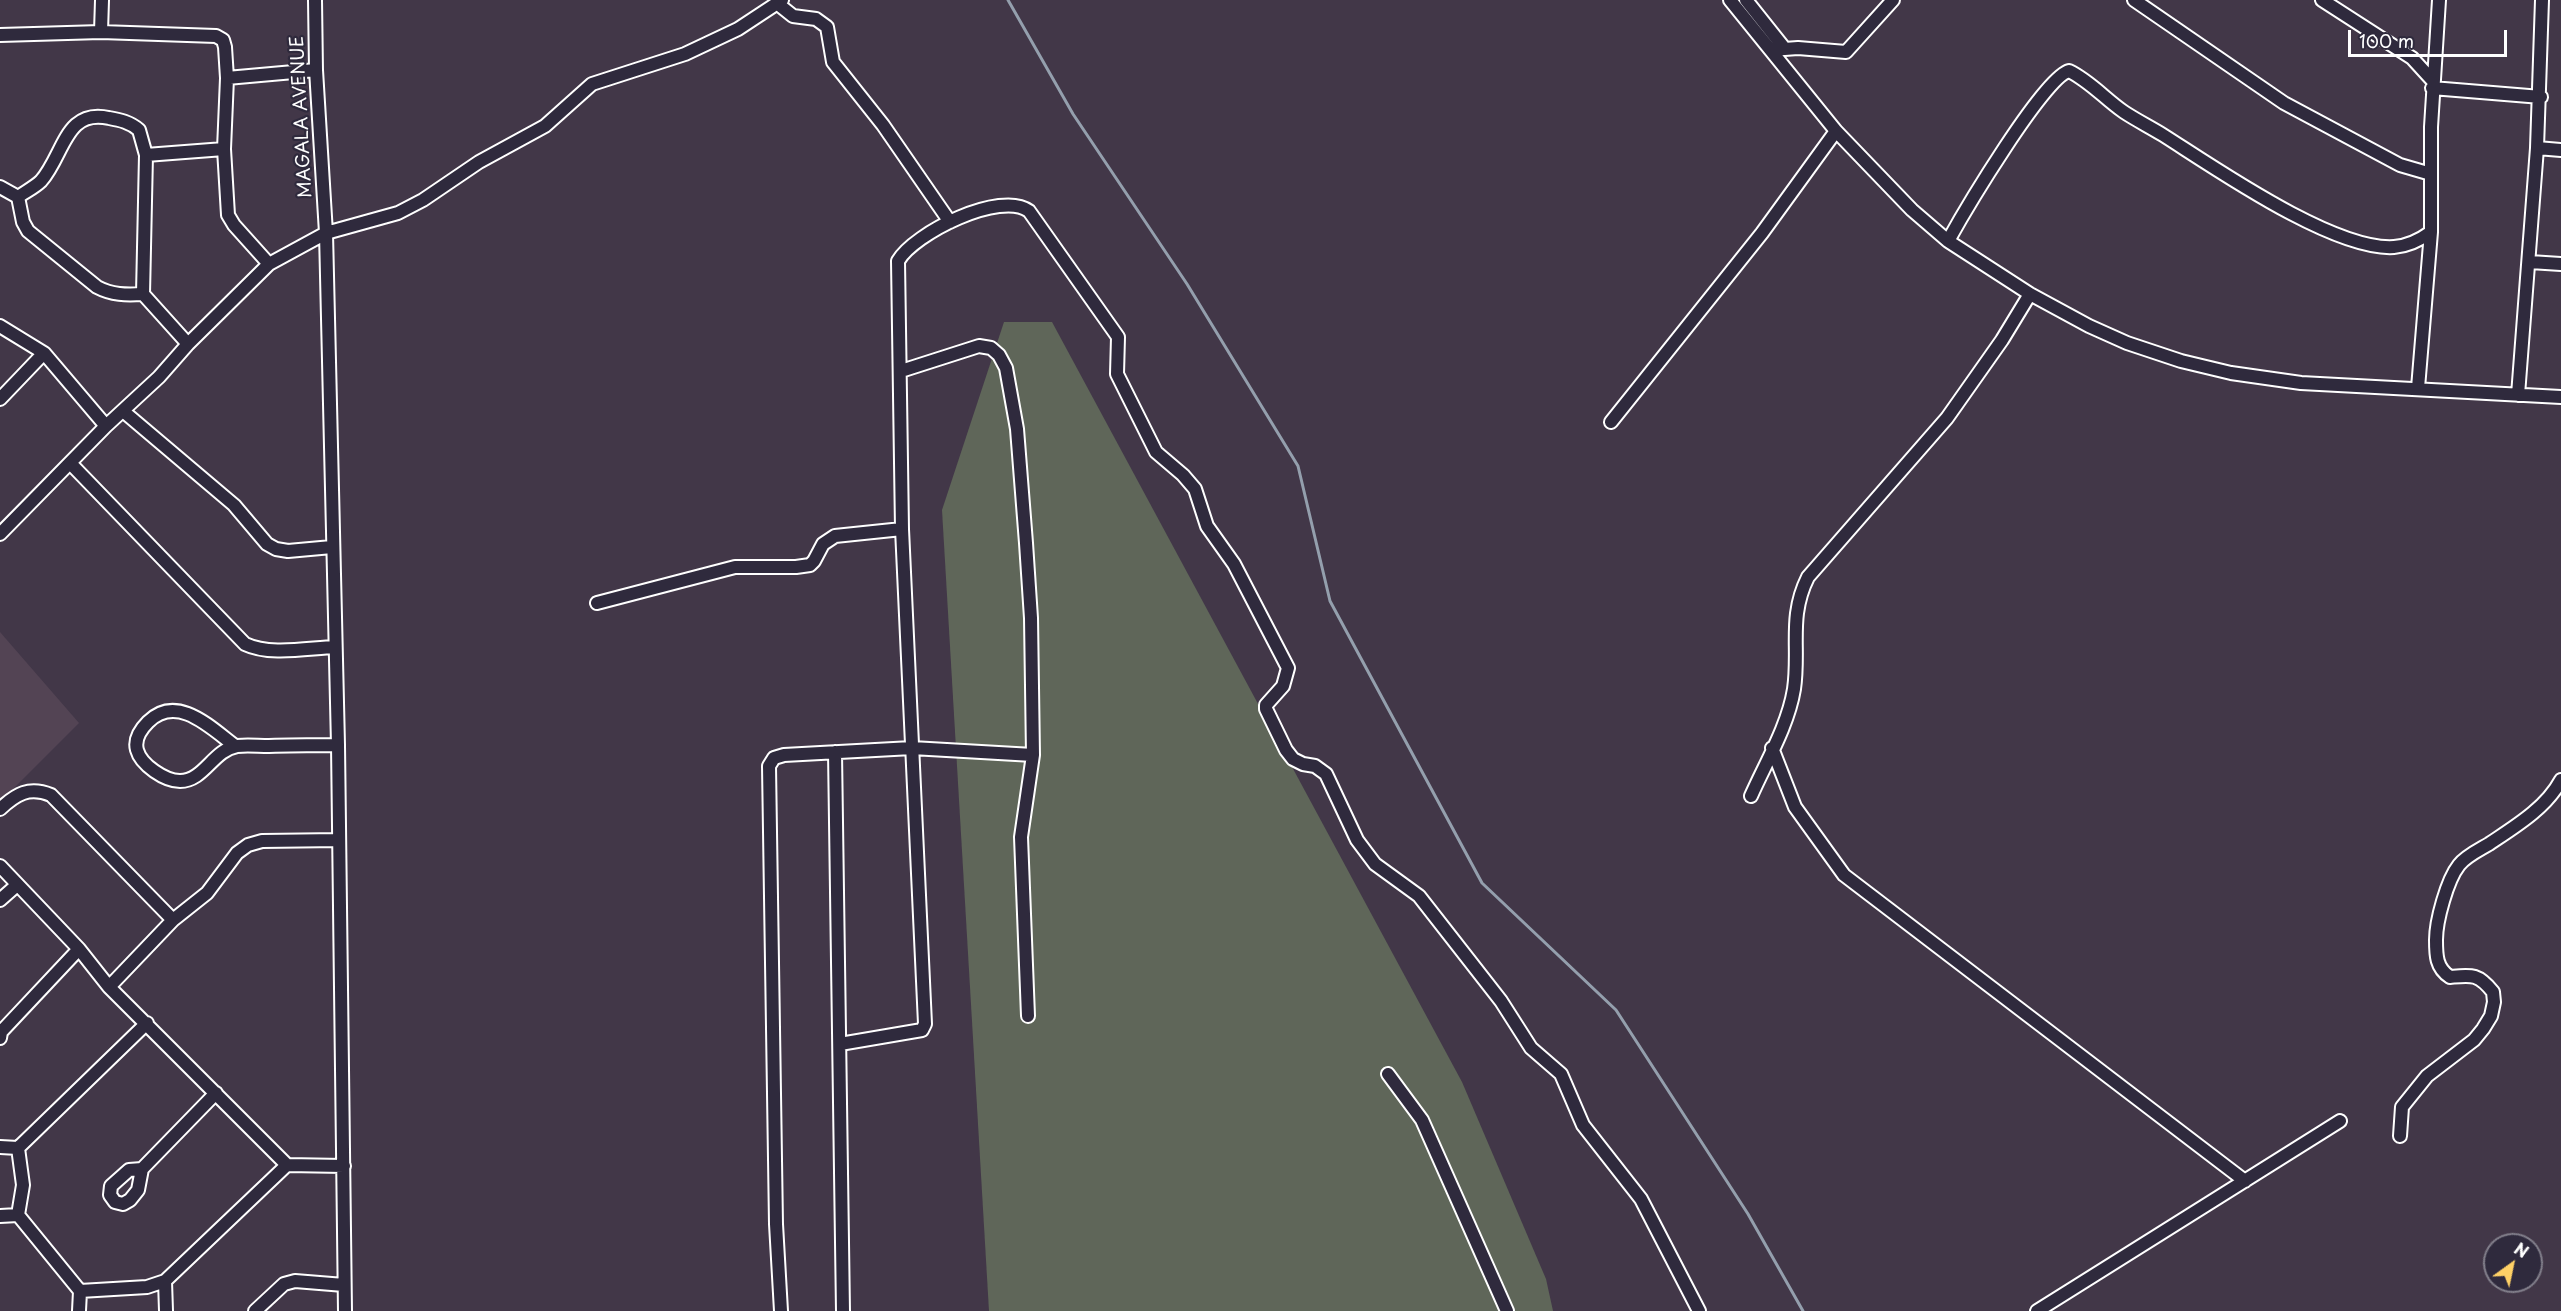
<!DOCTYPE html>
<html>
<head>
<meta charset="utf-8">
<style>
  body { margin:0 }
  #map { position:relative; width:2561px; height:1311px; overflow:hidden; background:#423748; font-family:"Playpen Sans",sans-serif }
  canvas { display:block }
  .north { position:absolute; left:2483px; top:1233px; width:60px; height:60px; box-sizing:border-box; background:#2f2a3d; border:2px solid #827f8b; border-radius:50%; rotate:33deg; font-size:16px; font-weight:700; line-height:24px; text-align:center; color:#fff }
  .north::after { content:''; display:block; margin:auto; width:21px; height:27px; background:#ffd166; clip-path:polygon(50% 0,100% 100%,50% 72%,0 100%) }
  .scale { position:absolute; left:2348px; top:30px; width:159px; height:27px; box-sizing:border-box; border:3px solid #fff; border-top:0; padding-left:8px; font-size:18px; line-height:21px; white-space:nowrap; color:#fff; -webkit-text-stroke:4px #2f2a3d; paint-order:stroke }
</style>
</head>
<body>
<div id="map">
<canvas width="2561" height="1311"></canvas>
<div class="north">N</div>
<div class="scale">100 m</div>
</div>
<script>
const context = document.querySelector('canvas').getContext('2d');
context.lineJoin = 'round';
function fill(path, color) {
  context.fillStyle = color;
  context.fill(path, 'evenodd');
}
function strokePath(path, color, width, dash) {
  context.strokeStyle = color;
  context.lineWidth = width;
  context.lineCap = dash ? 'butt' : 'round';
  context.setLineDash(dash || []);
  context.stroke(path);
}
function drawText(font, color, halo, rows, align = 'center') {
  context.font = font + ' "Playpen Sans",sans-serif';
  context.lineWidth = 4.5;
  context.setLineDash([]);
  context.textBaseline = 'middle';
  context.strokeStyle = halo;
  context.fillStyle = color;
  for (const [text, x, y, turn = 0] of rows) {
    context.save();
    context.translate(x, y);
    context.rotate((+turn || 0) * Math.PI / 180);
    context.textAlign = isNaN(turn) ? turn : align;
    if (halo) context.strokeText(text, 0, 0);
    context.fillText(text, 0, 0);
    context.restore();
  }
}
const built = new Path2D(`
  M0,632L79,723L0,802Z`);
const green = new Path2D(`
  M1004,322H1052L1462,1082L1546,1279L1553,1311H989L942,510Z`);
const stream = new Path2D(`
  M1008,0L1073,114L1187,284L1298,466L1330,601L1482,883L1616,1010L1748,1214L1803,1311`);
const street = new Path2D(`
  M315,0L316,70L326,233L338,745L345,1311
  M1730,0L1836,131L1912,210L1948,241L2030,294L2089,326L2127,343L2181,361L2231,373L2301,383L2561,397
  M1746,0L1785,49
  M2134,0L2284,103L2400,165L2431,174
  M2322,0L2412,58L2433,81
  M778,4L793,16L816,19L827,27L833,62L883,125L950,222
  M101,32L102,0
  M0,35L101,32L216,36L223,40L225,47L227,78L224,149L228,215L234,225L269,264
  M1771,50L1798,48L1846,52L1893,0
  M227,78L316,70
  M2432,88L2541,97
  M2537,148L2561,150
  M146,155L224,149
  M0,187L18,197
  M18,197C25,192 35,187 41,181C64,155 65,108 109,118C120,120 130,122 139,130L146,155L143,294L188,344
  M18,197L23,222L28,231L97,287C112,295 126,295 143,294
  M1948,241C1964,212 2044,77 2069,71C2090,81 2105,99 2124,112C2136,120 2150,127 2163,135C2215,168 2334,251 2394,247C2408,246 2420,240 2431,232
  M2530,262L2561,264
  M0,326L44,353L106,426
  M901,371L979,346L991,348L999,355L1006,368L1017,429L1026,543L1031,618L1033,755L1021,837L1028,1016
  M2418,388L2431,232V127L2439,0
  M2518,395L2537,148L2542,0
  M0,399L44,353
  M123,411L234,505L267,544L276,549L288,551L332,547
  M1611,422L1762,233L1836,131
  M71,464L245,644C270,656 308,648 335,647
  M0,534L106,426L159,377L188,344L269,264L326,233L398,213L423,200L479,162L545,126L592,84L685,54L738,29L782,0
  M597,603L735,567H796L810,565L814,561L823,544L835,536L902,529
  M235,746C211,728 177,693 148,722C141,729 134,739 137,750C141,765 165,781 180,781C204,781 213,750 237,746C247,745 258,746 269,746C292,745 315,745 338,745
  M1772,748L1795,807L1844,875L2245,1181
  M835,752L843,1311
  M1751,796C1766,762 1788,726 1794,689C1800,648 1788,617 1808,577L1947,418L2002,340L2030,294
  M0,809C16,794 29,786 51,795L173,920
  M0,866L79,949L109,987L287,1165L344,1166
  M0,900L17,885
  M109,987L173,920L207,893L237,853L248,845L262,841L339,840
  M0,1038L1,1032L79,949
  M840,1044L922,1030L925,1024L902,529L898,261C914,233 1001,190 1029,211L1118,337L1117,374L1156,452L1183,475L1195,489L1207,526L1234,564L1288,668L1283,686L1266,705V709L1286,750L1293,759L1303,764L1315,766L1326,774L1357,840L1375,864L1419,896L1501,1001L1531,1048L1561,1074L1583,1125L1641,1199L1699,1311
  M1388,1074L1422,1120L1507,1311
  M2400,1136L2402,1107L2427,1076L2474,1040L2483,1029L2491,1016L2494,1002L2493,992C2478,973 2471,975 2450,977C2436,968 2436,955 2436,940C2436,921 2447,880 2459,865C2466,856 2479,850 2489,844C2516,826 2546,808 2561,780
  M0,1147L18,1148L147,1023
  M18,1148L23,1185L18,1215L80,1291L79,1311
  M142,1169L129,1170L111,1186L110,1195L115,1202L123,1204L130,1200L138,1190L142,1169L216,1093
  M0,1216L18,1215
  M165,1281L166,1311
  M80,1291L147,1287L165,1281L287,1165
  M255,1311L284,1284L295,1281L344,1285
  M781,1311L776,1224L769,766L774,758L784,755L912,748L1033,755
  M2037,1311L2340,1121`);
const streetNames = [
  ["MAGALA AVENUE",302,117,-93]
];
fill(built, '#534454');
fill(green, '#5f6659');
strokePath(stream, '#949fad', 3);
strokePath(street, '#fff', 16);
strokePath(street, '#2f2a3d', 12);
drawText('18px', '#fff', '#2f2a3d', streetNames);
</script>
</body>
</html>
